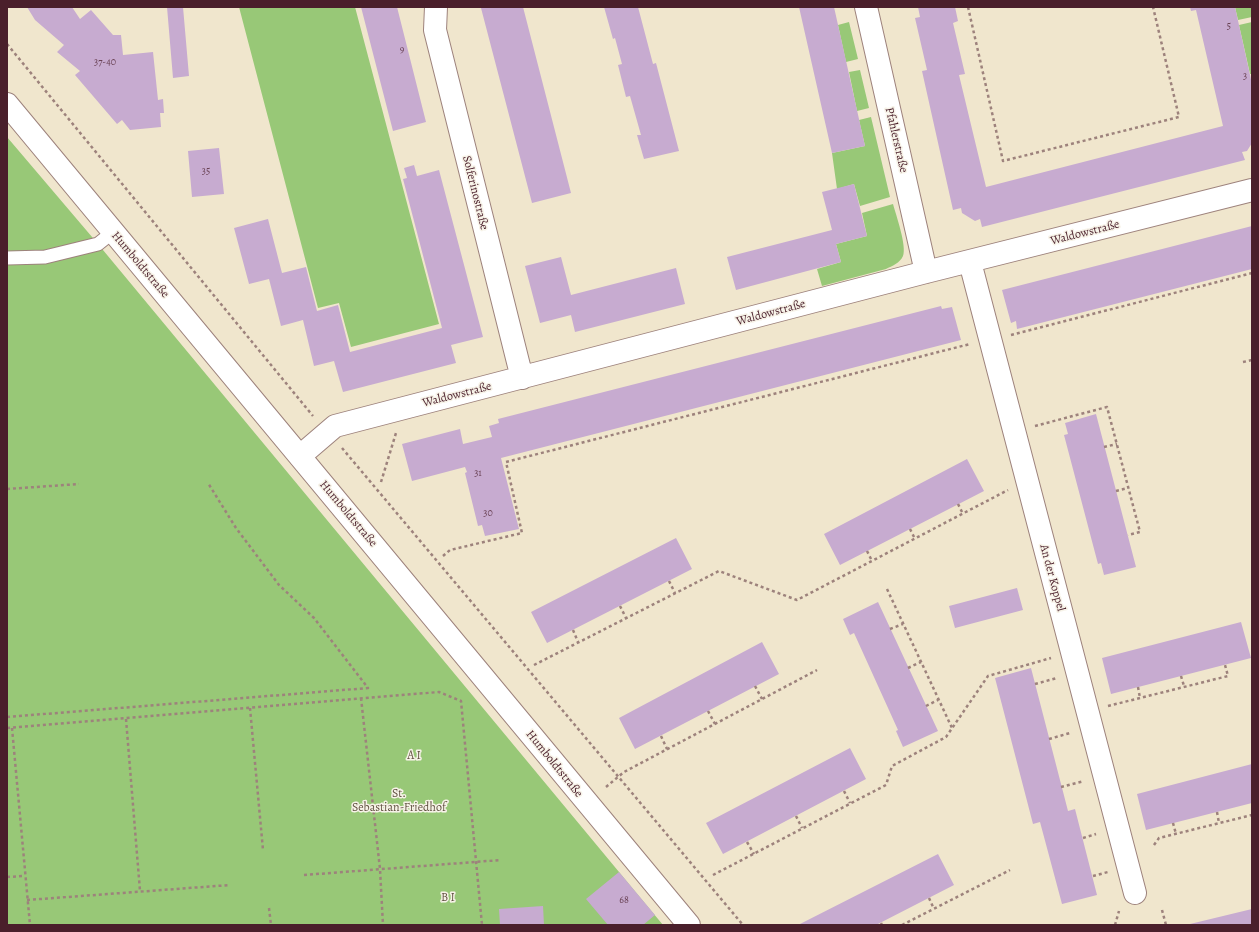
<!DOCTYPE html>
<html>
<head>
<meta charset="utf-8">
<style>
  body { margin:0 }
  #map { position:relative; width:1259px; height:932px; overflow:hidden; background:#f0e6cd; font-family:Alegreya,serif }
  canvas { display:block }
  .frame { position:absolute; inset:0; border:8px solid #4a1f2b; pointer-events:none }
</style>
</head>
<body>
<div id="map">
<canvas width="1259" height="932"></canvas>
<div class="frame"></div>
</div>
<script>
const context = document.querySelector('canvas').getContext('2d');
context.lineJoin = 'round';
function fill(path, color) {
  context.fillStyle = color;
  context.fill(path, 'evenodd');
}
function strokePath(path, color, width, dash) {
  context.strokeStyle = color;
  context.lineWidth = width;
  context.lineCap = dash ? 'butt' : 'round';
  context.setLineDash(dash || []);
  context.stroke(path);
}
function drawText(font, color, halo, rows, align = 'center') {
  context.font = font + ' Alegreya,serif';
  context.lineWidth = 3;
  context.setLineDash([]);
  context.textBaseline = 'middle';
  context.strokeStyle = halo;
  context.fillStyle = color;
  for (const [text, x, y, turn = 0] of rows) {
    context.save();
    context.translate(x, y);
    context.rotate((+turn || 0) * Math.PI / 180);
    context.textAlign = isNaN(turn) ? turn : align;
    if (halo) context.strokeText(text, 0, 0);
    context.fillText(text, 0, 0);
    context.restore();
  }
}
const green = new Path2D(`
  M239,7H355L439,324L351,347L339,303L318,308Z
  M1235,7H1251L1252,17L1238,20Z
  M849,22L858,59L846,62L838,25Z
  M1252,22V74H1250L1239,25Z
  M860,70L869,108L857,111L849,72Z
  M871,117L890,197L860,206L854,184L837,189L832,153L865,146L859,120Z
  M7,137L98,244L663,925H7Z
  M893,204C896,215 907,246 903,256C900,263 892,266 886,269L822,286L817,269L841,262L836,244L867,236L862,213Z`);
const building = new Path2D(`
  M27,7H72L80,19L91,10L113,35H121L123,55L153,52L158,100L163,99L164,113H160L161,127L130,130L122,120L117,124L75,75L80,71L57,52L64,45L35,20Z
  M167,7H183L189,76L173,78Z
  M361,7H397L426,122L393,131Z
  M484,7H523L571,193L532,203L481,8Z
  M604,7H638L653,64L656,63L679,151L644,159L637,135H641L630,96L626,97L618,65L622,64L615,38L613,39Z
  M799,7H834L865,146L832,153Z
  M918,7H955L958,21L953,23L965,74L959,75L986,187L1223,126L1196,10L1191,11L1190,7H1235L1252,84V143L1247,151L1242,152L1245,160L982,227L980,219L975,221L962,213L961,208L953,210L922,71L927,70L915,18L920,17Z
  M219,148L224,194L192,197L188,151Z
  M414,165L417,176L439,170L483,337L451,345L456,363L343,392L334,361L314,366L303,320L281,326L269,279L249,284L234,228L268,219L282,273L306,267L317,311L338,305L350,352L442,328L403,179L407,178L404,168Z
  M854,184L867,236L836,244L841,262L736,290L727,257L832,230L822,192Z
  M1252,226V269L1017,329L1016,321L1011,323L1002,290Z
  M561,257L571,295L676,268L685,304L575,332L571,315L540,323L525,266Z
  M941,306L942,309L952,307L961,340L501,458L519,529L485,536L482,525L478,526L465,473L467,472L465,467L412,481L402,444L460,429L463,444L492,437L489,426L499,423L498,419Z
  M1096,414L1136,567L1104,575L1101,563L1098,564L1064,435L1068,434L1065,423Z
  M967,459L984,491L840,565L824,534Z
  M676,538L692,569L547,643L531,612Z
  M1017,588L1023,610L955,628L949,606Z
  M878,602L938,731L903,747L896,731L898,730L854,633L850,635L843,619Z
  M1241,622L1251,658L1111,694L1102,658Z
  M762,642L779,674L635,749L619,718Z
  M1031,668L1068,811L1075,809L1097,895L1062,904L1040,822L1033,824L995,678Z
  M850,748L866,779L723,854L706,823Z
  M1252,764V803L1146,830L1137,794Z
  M938,854L954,885L876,925H798Z
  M619,872L655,915L643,925H608L586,899Z
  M543,906L544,925H500L499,909Z
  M1252,909V925H1190V924Z`);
const path = new Path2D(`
  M968,7L1003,161L1179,117L1153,7
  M7,44L313,416
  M1011,335L1252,273
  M1243,362L1252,360
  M1035,426L1107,407L1140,532L1128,535
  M1104,447L1117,444
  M342,448L743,925
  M381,482L396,433
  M7,489L79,484
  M1116,491L1128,488
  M958,504L963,514
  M910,529L915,539
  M867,551L872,561
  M443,556L450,550L522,533L506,462L970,344
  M669,581L675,593
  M887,589L952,728
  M620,606L626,618
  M890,629L903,624
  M573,630L578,642
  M534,665L719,571L797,600L1008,490
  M908,668L921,662
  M1181,676L1184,686
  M1035,684L1057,678
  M755,686L762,699
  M1138,687L1140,698
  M361,698L380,869L383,925
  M926,706L938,700
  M1108,706L1228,676L1225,665
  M250,708L263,850
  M708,711L715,724
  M7,717L368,688L314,618L279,585L236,528L208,483
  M126,719L140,891
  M7,728L439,692L461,701L482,925
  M12,728L30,925
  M661,736L667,749
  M1049,739L1070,733
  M606,787L624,772L817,670
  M1061,787L1084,781
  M844,791L850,803
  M1217,812L1219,823
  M796,816L802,828
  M1173,823L1176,834
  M1083,838L1096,834
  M747,842L754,854
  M1154,845L1159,838L1252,815
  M304,875L501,860
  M713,875L886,785L892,766L946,737L988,676L1051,658
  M1093,876L1108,872
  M7,877L24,876
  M929,898L934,909
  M27,900L230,885
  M269,908L271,925
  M1162,910L1166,925
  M881,923L882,925
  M902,925L1010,870
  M1115,925L1119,911`);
const service = new Path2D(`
  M7,258L45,257L98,244L113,232`);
const minor = new Path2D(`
  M436,7L435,30L522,378
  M866,7L926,272
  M970,262L1135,893
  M300,456L335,426L926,272L1252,190`);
const tertiary = new Path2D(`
  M7,104L689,925`);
const numberNames = [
  ["5",1229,27],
  ["9",402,50],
  ["37-40",105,63],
  ["3",1245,77],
  ["35",206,172],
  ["31",478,474],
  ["30",488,514],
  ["68",624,901]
];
const streetNames = [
  ["Pfahlerstraße",896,140,77],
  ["Solferinostraße",475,193,76],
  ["Waldowstraße",1085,233,-14],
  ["Humboldtstraße",140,265,50],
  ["Waldowstraße",771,313,-15],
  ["Waldowstraße",457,395,-14],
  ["Humboldtstraße",348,514,50],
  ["An der Koppel",1052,578,75],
  ["Humboldtstraße",554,764,51]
];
const parkNames = [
  ["A I",414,756],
  ["St.",399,794],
  ["Sebastian-Friedhof",399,808],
  ["B I",448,898]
];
fill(green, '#98c877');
fill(building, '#c7abd0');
strokePath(service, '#9d827c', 15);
strokePath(minor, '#9d827c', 24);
strokePath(tertiary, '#9d827c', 24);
strokePath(path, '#9d827c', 2.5, [3, 3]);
strokePath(service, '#fff', 13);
strokePath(minor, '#fff', 22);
strokePath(tertiary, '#fff', 22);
drawText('10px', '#694254', null, numberNames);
drawText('12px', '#4a1f2b', '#f7f3e8', streetNames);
drawText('12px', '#615242', '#f7f3e8', parkNames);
</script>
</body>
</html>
